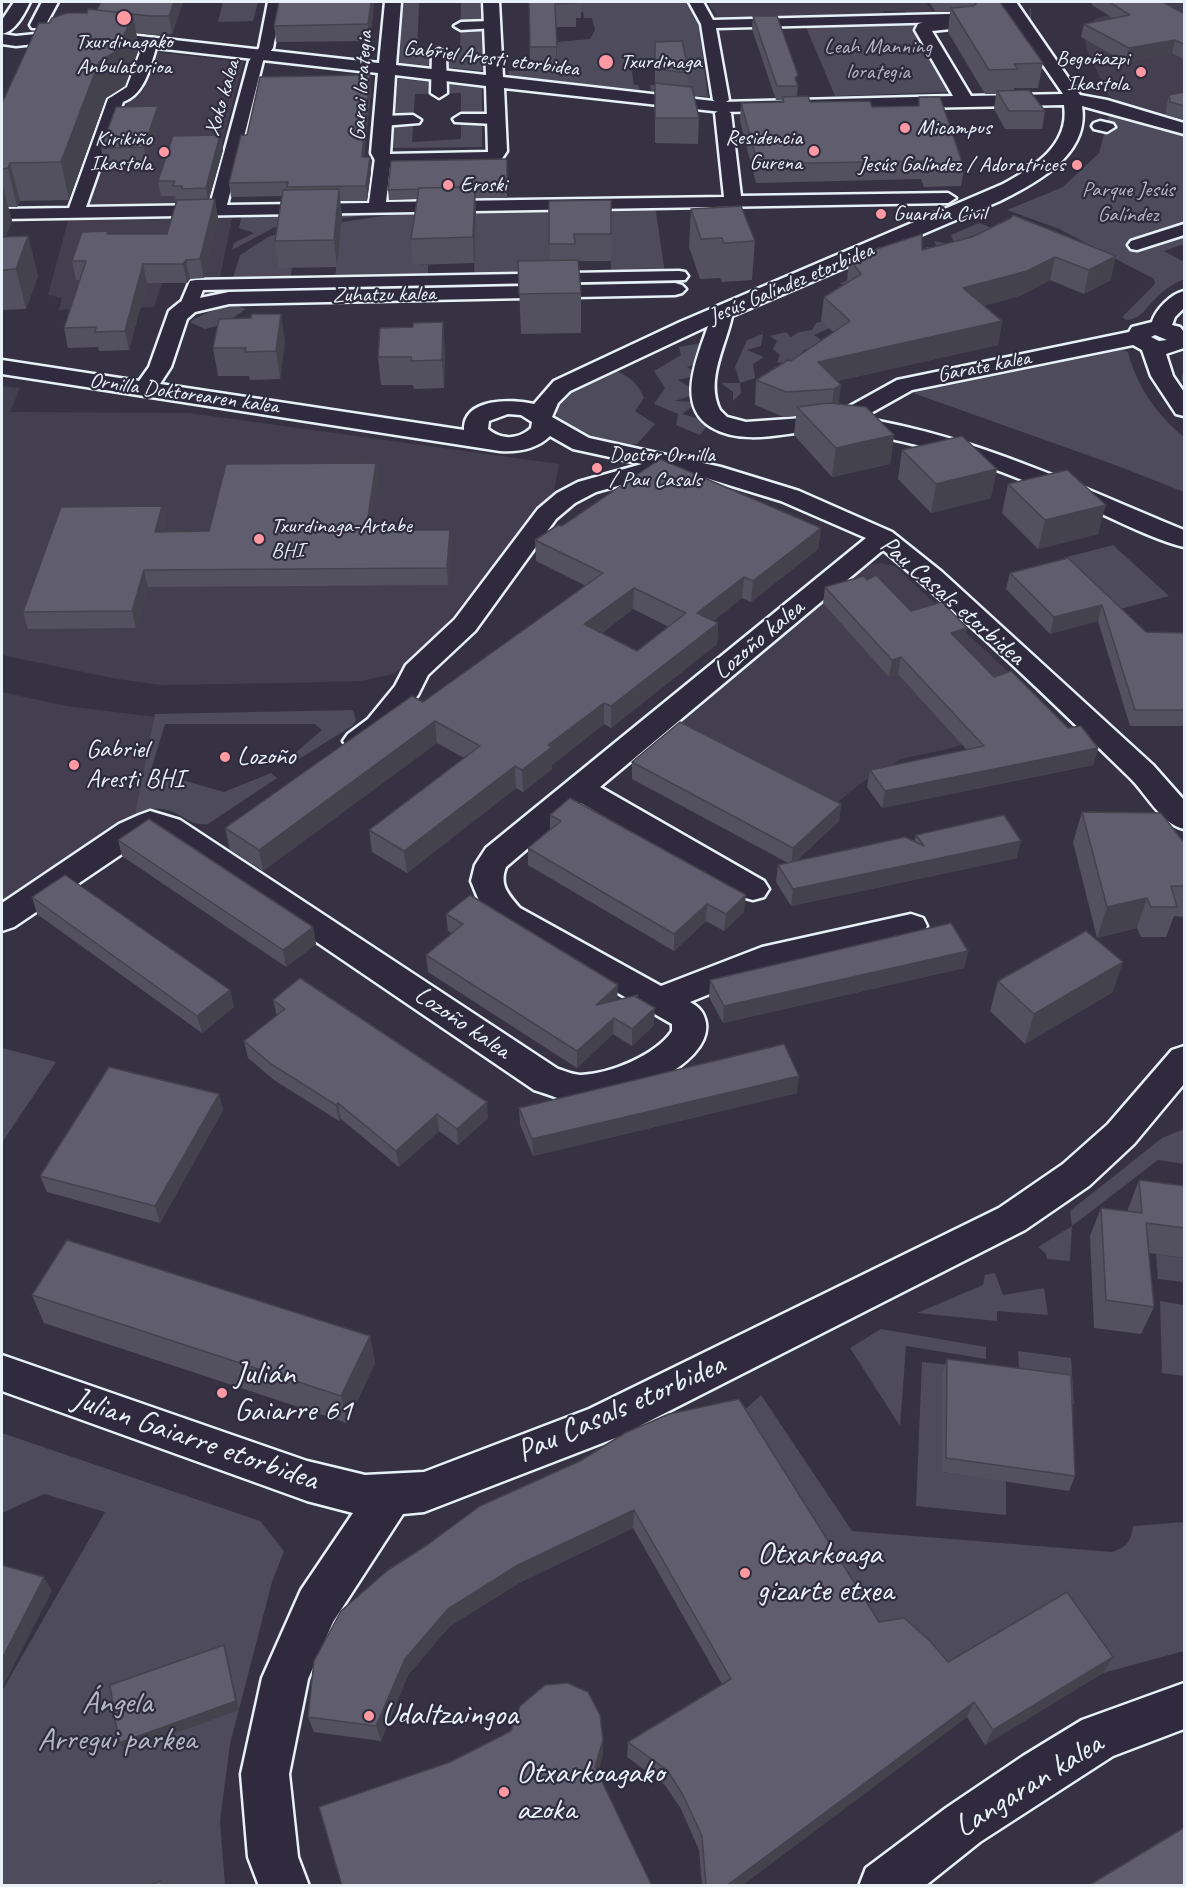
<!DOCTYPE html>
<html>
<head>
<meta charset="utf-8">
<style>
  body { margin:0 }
  #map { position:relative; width:1186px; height:1887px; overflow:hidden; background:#363244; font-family:Caveat,sans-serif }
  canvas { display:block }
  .frame { position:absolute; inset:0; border:3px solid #e8f1f8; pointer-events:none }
</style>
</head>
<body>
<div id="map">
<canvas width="1186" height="1887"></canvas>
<div class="frame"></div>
</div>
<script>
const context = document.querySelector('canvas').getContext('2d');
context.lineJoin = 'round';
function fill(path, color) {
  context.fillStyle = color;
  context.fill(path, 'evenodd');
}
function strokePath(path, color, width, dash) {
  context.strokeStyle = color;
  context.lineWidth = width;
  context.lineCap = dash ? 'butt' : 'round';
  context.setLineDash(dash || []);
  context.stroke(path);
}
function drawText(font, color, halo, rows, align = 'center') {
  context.font = font + ' Caveat,sans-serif';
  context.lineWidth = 4.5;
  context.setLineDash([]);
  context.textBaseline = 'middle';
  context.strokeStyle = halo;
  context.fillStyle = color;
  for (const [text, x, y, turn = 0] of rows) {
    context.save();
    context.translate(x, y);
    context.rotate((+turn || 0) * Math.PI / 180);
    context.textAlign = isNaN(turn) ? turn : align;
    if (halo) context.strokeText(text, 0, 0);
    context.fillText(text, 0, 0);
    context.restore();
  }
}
const built = new Path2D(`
  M708,2H926L935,16L908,17L905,11H883L886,17L720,22Z
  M1184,2V122L1123,104L1109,96L1086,48L1085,31L1095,19L1118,12Z
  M155,52L243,62L207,203L88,207L128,100L144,90Z
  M233,214L219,282L162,283L154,307L59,310L62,298L48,295L69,217Z
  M2,386L20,388L10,412L189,413L559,464L554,491L420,656L393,674L361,681L282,683L161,685L117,679L2,655Z
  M880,563L895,566L1066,726L995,734L952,748L901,759L861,783L833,806L671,724L851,576L866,565Z
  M2,692L66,706L156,717L135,814L2,903Z`);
const green = new Path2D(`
  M223,2H258L253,21L218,22Z
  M399,2H419L417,54L460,53L461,2H480L484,71L392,62Z
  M529,2H689L698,22L708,97L651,91L650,85L685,84L681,65L631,66L634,85H638L640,90L509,76L508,71H557V42L590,39L595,30L592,18H584L583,12H529Z
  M912,23L950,92L835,96L806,27Z
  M394,78L482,88V147L390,148ZM461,93V139L412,142L415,94Z
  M1109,115L1184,136V244L1164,251L1184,262V279C1173,284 1165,289 1156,298C1145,308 1142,319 1126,320L1122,317L1155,284L1154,279L1059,229L1007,210L1063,187L1099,153Z
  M655,206L665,273L611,275L610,227L550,228L566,275L474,277L475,230L413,265H428V278L335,279L340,232L292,268L290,280L232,281L240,255L268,237L289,230L423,210Z
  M373,210L374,214L275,227L232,250L234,243L254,233L239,228L242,214Z
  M979,223L995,229L965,238L974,240L848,284H839L883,264L928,251L926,247H937L934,241L955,245L951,235Z
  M229,303L246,309L224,324L205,329L191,323L192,320Z
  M878,307L814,335L828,344L804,350L793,364L777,362L780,355L773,349L777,341L770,336L786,332L791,337L799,332L812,330L816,323Z
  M763,334L761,346L747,350L764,357L753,364L755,378L740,383L741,393L733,401V392L721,383H740L735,367L747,340Z
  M707,342L704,352L696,351L699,363L687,367L699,375L678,380L699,393L675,401L698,402L682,414L710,422L700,435L676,425L678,414L654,404L665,388L654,371L681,355L679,347Z
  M1122,350L1128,352C1137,387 1157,415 1184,437V492L1118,466L913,393Z
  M613,369C630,377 637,382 644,398L635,411L655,424L637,444C608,448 577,438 557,417V406L561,394Z
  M1113,545L1169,596L1117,610L1063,558Z
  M353,710L356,720L352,726L299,759L293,755L322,730L315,724H165L148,780L186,781L224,792L271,773L277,778L208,824C181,828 179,797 135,814L155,714Z
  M2,1048L56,1062L3,1141H2Z
  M1184,1129V1164L1158,1160L1072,1226L1070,1261L1047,1259L1046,1254L1038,1247L1072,1226L1070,1211L1162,1138Z
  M1156,1254L1184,1258V1282L1158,1279Z
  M995,1273L1003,1295L1044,1288L1048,1315L997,1311V1321L917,1313L983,1285L985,1275Z
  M1160,1301L1184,1305V1376L1162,1373Z
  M881,1329L986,1347V1359L906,1346L900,1426L850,1348Z
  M1018,1351L1071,1358L1074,1404L1065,1403L1020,1385Z
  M922,1362L986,1369L943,1374L942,1472L1006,1481V1515L916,1506Z
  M761,1395L852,1531L1112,1552C1127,1547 1131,1542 1133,1526L1184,1522V1651L1103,1673L942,1678L874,1639L737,1417Z
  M2,1433L260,1521L284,1551L272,1582L230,1744L220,1821L225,1885L2,1886V1691L105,1512L44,1494L2,1513Z`);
const pedestrianTunnel = new Path2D(`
  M1006,17L1031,16`);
const pedestrian = new Path2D(`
  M268,2H282L273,48L263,61L227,205L369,203L375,158L383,153L391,158L386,202L724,197L715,113L723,108L731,113L741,196L948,193L956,198L948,203L2,219V209L69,208L108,99L127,87L144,42L151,38L158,42C150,64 147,93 123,102L86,207L210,205L249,61L259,48Z
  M689,2H703L713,20L987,13L994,17L987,21L716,28L729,100L721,105L713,100L701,24Z
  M491,21L496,22L498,25L496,28L461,30L454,26L461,22Z
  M439,49L446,53L447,93L439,98L431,93L432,53Z
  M461,114H495L503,119L495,124L455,122L453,119Z
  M413,115L421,120L419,123L383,126L375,121L383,116Z
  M1100,121L1113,124L1115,127L1107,132L1094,129L1092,126L1094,123Z
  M1184,224V235L1137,250L1131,249L1128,245L1131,241Z
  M679,271L685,272L688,276L685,280L203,290L195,311H181L179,307L190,281L196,280Z`);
const minor = new Path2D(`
  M14,2H30C24,14 16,31 2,34V20Z
  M42,2H58L44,28H32L30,25Z
  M385,2H401L396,65L486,75L483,2H499L503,77L722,102L953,96L915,30L918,24L924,22L964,19L972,24L970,27L932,31L971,96L1063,94L1000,2H1016L1080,95L1107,100L1184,123V134L1082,106C1090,155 1036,183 1000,201L732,316C726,346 705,380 720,410L727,417L746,422L832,416L897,380L1129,332L1132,327L1152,322C1156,309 1171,294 1184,291V308L1175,317L1172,325L1180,327L1184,332V348L1166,354L1173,376L1184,392V416L1176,414L1151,376L1142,350L1133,345L912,390L862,418C977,437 1077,486 1184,530V547C1153,540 1106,515 1075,502C1009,473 948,450 877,436C858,432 838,428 818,430C785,433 742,446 711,427C675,405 698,356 708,326L570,391L558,403L552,417L589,438L721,467L799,491L892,532L942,572L1153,765L1184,800V829C1161,824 1146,793 1129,777C1049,699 969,621 883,550L600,787L764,881L769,889L764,897L753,900L742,897L581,803L506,867C499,885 508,894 520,908L661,986L762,947L911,914L923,918L927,926L923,934L769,970L690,1002C699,1007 704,1012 706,1023C712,1066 615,1105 579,1103C565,1102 548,1094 534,1090L159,835L153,833L14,927L2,931V903L119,824L139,815L150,811L180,820L558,1069C565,1071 574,1075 581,1075C610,1074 656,1055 672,1031V1024L498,924L480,903L471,881L475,865L486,848L866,538L781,501L706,478L672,471L596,492L575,503L556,519L475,631L428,675L418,695L388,733L368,748L358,751L348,748L343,741L348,734L368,719L395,686L406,665L455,619L538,509L557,493L578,482L642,464L573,449L550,436C537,449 519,452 500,451L2,374V360L139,381L149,367L169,311L180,302L229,292L675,283L682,285L686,289L682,293L675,295L229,304L195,312L187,319L171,367L160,384L464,430C463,397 513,399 534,404L554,381L680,322L1003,184C1034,167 1070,145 1064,105L722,112L504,88L507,151L501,160C473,167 404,169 376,162L371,153L378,73L94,41L86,36L94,31L379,63ZM395,75L486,86L488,152L390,154ZM1155,335L1167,340L1159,341L1151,337ZM508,414L521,415L532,422L531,428C518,440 501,440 488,429L489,421Z
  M76,30L84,35L82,39L16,46L2,44V34L16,36Z
  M1184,1046V1084L1134,1144L1089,1186L1025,1230L618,1437L424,1512L403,1514L333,1622L308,1679L289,1774L298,1857L309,1886H259L248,1857L241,1774L262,1678L301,1590L353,1513L307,1501L2,1391V1355L307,1461L365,1475L424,1472L589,1409L999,1208L1063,1164L1108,1124L1172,1050Z
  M1184,1683V1729L1113,1756L980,1842L925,1886H859L866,1868L946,1808L1023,1756L1082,1720Z`);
const wall = new Path2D(`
  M183,2L172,34L153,35L136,33L139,49L125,86L106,98L69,200L20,201L17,207H8L12,221L5,237L28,236L38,276L26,309L2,310V103L49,23L97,10Z
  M279,2H374L370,41L276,42L274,26Z
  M529,2H581V18H576V27H556L557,71H530Z
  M929,2H1000L1043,63L1038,88H1014V91L1045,111L1042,129H1005L994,109L996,94H985L948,32L950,12H936Z
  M1092,2H1163L1185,14V60L1172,53L1126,62L1081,37L1084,24L1113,18L1092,5Z
  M753,16L798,84L797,96L810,102L872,107L918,106L919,97L964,168L961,186L924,187L921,179L756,183L740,121L741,103H782V100H776L752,29Z
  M655,42L689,73L688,87L699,118L698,144L655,143Z
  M371,89L364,157H370L371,171L367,201H340L342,216L337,267L279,268L275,241L282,196L231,197L229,183L247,135Z
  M1185,92V120L1166,115V109L1169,95Z
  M158,106L160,120L146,161L104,162L101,148Z
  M220,135L223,150L209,199L218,218L204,278L190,279L187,283H147L129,350L99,351L98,347L68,348L64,328L80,280H76L72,261L108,231L109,234H167L176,201L175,196H161L158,181Z
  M507,159V198H475L476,213L474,263L413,265L411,239L417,199L389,200L388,190Z
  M611,200V261H578L581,293V333L521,334L518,261L550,260L549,201Z
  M691,209L755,241L752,280L722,282L720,278L700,279L689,247Z
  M1011,218L1111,280L1084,294L1050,280L1022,295L984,306L1002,321L998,345L837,381L839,404L894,435L890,464L832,477L794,435L796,416L784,417L755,405L756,380L791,361L833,332L821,321L824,297L847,282L849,258L922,250L972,237Z
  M285,341L280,379L250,380L249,376H218L213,348Z
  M445,350L444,388L414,389L413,385H381L378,357Z
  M1185,366V383L1181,380Z
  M902,450L991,498L931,513L898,479Z
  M376,463L377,479L370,530H450L451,546L448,585L148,587L136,628L28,629L23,612L162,506L166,522L163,531H209Z
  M1008,484L1098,534L1038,549L1002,513Z
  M562,526L821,528L818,549L751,602L742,598L713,621L718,623L717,644L611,728L604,724L552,765V769L523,792L516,788L407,873L372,852L369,830L464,758L437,743L263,871L230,850L225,828L423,702L586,586L536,561L535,540ZM633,609L669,627L637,651L602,633Z
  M1068,558L1146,632L1185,633V726H1130L1098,621L1050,634L1006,589L1010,573Z
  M867,580L911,611L964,645H963L994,677L1098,748L1093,765L882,808L867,787L870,770L967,750L898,674L889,677L823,603L825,587Z
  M632,762L841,804L839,821L796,861L914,842L916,835L1017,858L791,906L776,882L778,865L788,863L632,779Z
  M1082,812L1185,844V917L1174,916L1166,937H1141L1137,928L1097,938L1073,842Z
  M550,815L744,912L724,931L706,921L674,951L528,865V848L550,830Z
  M118,840L313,927L316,944L286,967L122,856Z
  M32,897L230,990L234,1007L202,1033L37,914Z
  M446,914L617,1000L638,995V998L654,1025L632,1046L613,1034L577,1068L428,972L426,955L452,933L448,931Z
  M968,951L964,968L723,1023L709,997L710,980Z
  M998,981L1113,992L1025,1044L990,1011Z
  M273,1000L488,1118L458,1145L439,1131L399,1167L341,1119L339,1121L274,1080L248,1058L244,1041L277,1016Z
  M797,1093L533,1156L520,1124L519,1108Z
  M219,1094L223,1110L160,1223L47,1192L40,1176Z
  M1139,1180L1185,1186V1258L1149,1253L1154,1307L1141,1334L1094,1328L1090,1236L1101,1208L1128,1211V1209Z
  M32,1295L370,1336L375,1363L347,1423L44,1323Z
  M947,1359L1075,1476L1069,1491L942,1472V1374Z
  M580,1461L879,1622L948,1662L1103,1673L985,1745L967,1717L741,1886H702L699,1850L681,1809L665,1785L627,1757L628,1742L722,1684L633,1528L519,1583L450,1626L408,1675L381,1741L314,1732L308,1717Z`);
const shadedWall = new Path2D(`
  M174,2H183L172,34L169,16Z
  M371,2H374L370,41L368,24Z
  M133,14L139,49L125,86L106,98L69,200L61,162L99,62Z
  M1175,40L1172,53L1126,62L1129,48Z
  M370,75L371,89L363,168L362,154Z
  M158,106L160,120L146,161L144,147Z
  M220,135L223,150L208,203L206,188Z
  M370,157L371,171L367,201L366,186Z
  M10,163L20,201L17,207L8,168Z
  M2,183L12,221L2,247Z
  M475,187L476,213L474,263L473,237Z
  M339,189L342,216L337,267L334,240Z
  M215,199L218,218L204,278L200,259Z
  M28,236L38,276L26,309L16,269Z
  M1116,256L1111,280L1084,294L1089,270Z
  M1055,257L1050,280L1022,295L959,313L963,288Z
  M186,260L190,279L187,283L183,264Z
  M143,264L147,283L129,350L125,331Z
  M281,314L285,341L280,379L276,351Z
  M1002,321L998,345L815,386L818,362Z
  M443,322L445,350L444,388L442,360Z
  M841,385L838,410L831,414L834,389Z
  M894,435L890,464L832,477L836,448Z
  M376,463L377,479L368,547L366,530Z
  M997,469L991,498L931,513L936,484Z
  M1106,505L1098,534L1038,549L1045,520Z
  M162,506L166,522L159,548L155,532Z
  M821,528L818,549L751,602L753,581Z
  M450,530L451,546L448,585L447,568Z
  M144,570L148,587L136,628L132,611Z
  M744,577L742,598L696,634L697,613Z
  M634,588L633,609L584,646V624Z
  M1102,605L1098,621L1050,634L1054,617Z
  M718,623L717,644L611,728V706Z
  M967,628L964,645L947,650L951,633Z
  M901,657L898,674L889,677L892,660Z
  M604,703V724L552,765V769L523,792L522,770L548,745Z
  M435,721L437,743L263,871L259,850Z
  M1098,748L1093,765L882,808L885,791Z
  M515,766L516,788L407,873L404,851Z
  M841,804L839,821L791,865L793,848Z
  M1021,841L1017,858L791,906L793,889Z
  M746,895L744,912L724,931L726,914Z
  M1147,898L1137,928L1097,938L1107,907Z
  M707,904L706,921L674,951V934Z
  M313,927L316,944L286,967L283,950Z
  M968,951L964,968L723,1023L724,1006Z
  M1123,962L1113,992L1025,1044L1034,1014Z
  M618,985L617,1002L596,1005Z
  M230,990L234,1007L202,1033L197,1016Z
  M655,1008L654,1025L632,1046V1029Z
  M614,1018L613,1034L577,1068V1051Z
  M799,1076L797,1093L533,1156L532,1139Z
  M219,1094L223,1110L160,1223L155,1206Z
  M487,1102L488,1118L458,1145L457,1129Z
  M338,1103L341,1119L339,1121L336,1105Z
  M437,1114L439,1131L399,1167L396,1151Z
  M370,1336L375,1363L347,1423L341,1396Z
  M634,1510L633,1528L519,1583L450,1626L408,1675L381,1741L376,1726L405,1659L448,1609L518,1565Z
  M44,1577L52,1591L2,1689V1659Z
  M224,1645L227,1654L239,1710L124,1752L119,1743Z
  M1113,1657L1103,1673L985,1745L993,1730Z
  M974,1702L967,1717L741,1886H726Z
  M603,1740V1756L595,1782V1767Z`);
const building = new Path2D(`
  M101,2H174L169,16H150L97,10Z
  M279,2H371L368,24L274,26Z
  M529,2H576V3L555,4L557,47H530Z
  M977,2H1000L1043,63L1014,64L1018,69L989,70L951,8L974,6Z
  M1109,2H1163L1185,14V45L1175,40L1129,48L1084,24L1130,15Z
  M88,9L133,14L118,50L99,62L61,162L10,163L8,168L2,169V103L39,23H49L52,18L67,13H87Z
  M753,16H777L798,75L795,78L798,86H777Z
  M682,41L689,73L655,69V42Z
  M370,75L362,154V157H370L366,186L287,187L288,182L229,183L241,135H247L260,77Z
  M655,83L692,87L699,118H655Z
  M1029,90L1045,111H1009L997,91Z
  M1185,92V106L1170,102L1169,95Z
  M808,96L810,102L870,101L872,107L919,106V97H940L964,168L927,169L924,161L758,164L741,103L784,102L782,97Z
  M158,106L144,147L101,148L116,107Z
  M220,135L206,188L182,189V186H173L175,181H158L173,136Z
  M507,159V188H475V187L419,188V189L388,190L391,161Z
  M475,187L473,237L411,239L419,188Z
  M339,189L334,240L275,241L283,190Z
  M215,199L200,259L186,260L183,264H143L125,331L95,332L96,327L64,328L86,261H72L82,232L108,231L107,234H167L177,200Z
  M611,200V234H574L575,244H549V201Z
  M741,206L755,241L724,243L722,238L701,239L691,209Z
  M1013,215L1116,256L1089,270L1055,257L1027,271L963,288L1002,321L818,362L841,385L834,389L786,392L756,380L788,360L791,361L850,321L824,297L861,274L849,258L922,234V250L972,237L1011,218Z
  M28,236L16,269L2,270V237Z
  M578,260L581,293L519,294L518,261Z
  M252,314H281L276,351L245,352L246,348H213L219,319L251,318Z
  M443,322L442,360L411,361V357H378L380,328L413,327V323Z
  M829,403L866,407L894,435L836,448L797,407Z
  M962,436L997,469L936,484L902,450Z
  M660,459L821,528L753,581L744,577L697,613L718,623L611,706L604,703L548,745L552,747L522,770L515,766L404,851L369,830L480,746L435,721L259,850L225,828L412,696L423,702L603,573L535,540L558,525L562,526ZM634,588L686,613L637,651L584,624Z
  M376,463L366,530H450L447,568L144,570L132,611L23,612L61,507L162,506L155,532L209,531L226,464Z
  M1067,470L1106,505L1045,520L1008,484Z
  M1068,558L1146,632L1185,633V710H1135L1102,605L1054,617L1010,573Z
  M876,575L911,611L942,602L967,628L951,633L994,677L1011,671L1068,728L1081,726L1098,748L885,791L870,770L984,746L901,657L892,660L825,587L864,576L867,580Z
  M680,722L841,804L793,848L632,762Z
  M570,798L746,895L726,914L707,904L674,934L528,848L561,821L550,815Z
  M1082,812L1161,813L1185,844V886H1171L1177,907H1151L1147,898L1107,907Z
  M1004,815L1021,841L793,889L778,865L905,837L924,846L916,835Z
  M149,819L313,927L283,950L118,840Z
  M65,875L230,990L197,1016L32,897Z
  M470,895L618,985L596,1005L638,995L636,997L655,1008L632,1029L614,1018L577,1051L426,955L463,924L446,914Z
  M951,923L968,951L724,1006L710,980Z
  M1086,931L1123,962L1034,1014L998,981Z
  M300,978L487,1102L457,1129L437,1114L396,1151L338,1103L336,1105L271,1064L244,1041L285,1009L273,1000Z
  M784,1044L799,1076L532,1139L519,1108Z
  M109,1067L219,1094L155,1206L40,1176Z
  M1139,1180L1185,1186V1228L1146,1223L1154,1307L1106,1300L1101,1208L1142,1213Z
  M67,1240L370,1336L341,1396L32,1295Z
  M947,1359L1071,1375L1075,1476L946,1458Z
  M739,1399L879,1622L904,1618L930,1641L948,1662L1067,1592L1113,1657L993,1730L974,1702L726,1886H706L702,1836L683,1795L667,1770L628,1742L731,1679L634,1510L518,1565L448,1609L405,1659L376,1726L308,1717L314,1661L341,1611L388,1570L427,1545L480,1506L580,1461L625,1433L669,1414Z
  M2,1565L44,1577L2,1659Z
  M224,1645L236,1701L119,1743L110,1685Z
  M568,1683L588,1692L600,1715L603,1740L595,1767L652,1886H342L319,1807L450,1762L511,1731L520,1706L545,1685Z
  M1185,1827V1886H1088Z
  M161,1881L162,1886H147Z`);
const markers = [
  [124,18,8,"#ff9aa2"],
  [606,62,8,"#ff9aa2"],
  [1141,72,6,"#ff9aa2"],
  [905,128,6,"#ff9aa2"],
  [814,151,6,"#ff9aa2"],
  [164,152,6,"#ff9aa2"],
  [1077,165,6,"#ff9aa2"],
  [448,185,6,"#ff9aa2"],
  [881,214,6,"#ff9aa2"],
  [597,468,6,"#ff9aa2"],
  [259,539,6,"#ff9aa2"],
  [225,757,6,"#ff9aa2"],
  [74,765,6,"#ff9aa2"],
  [222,1393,6,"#ff9aa2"],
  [745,1573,6,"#ff9aa2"],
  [369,1716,6,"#ff9aa2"],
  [504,1792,6,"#ff9aa2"]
];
const farPoinames = [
  ["Txurdinagako",124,42,"center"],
  ["Anbulatorioa",124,67,"center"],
  ["Begoñazpi",1129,59,"right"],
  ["Ikastola",1129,84,"right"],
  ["Txurdinaga",620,62],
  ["Micampus",917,128],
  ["Residencia",802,138,"right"],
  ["Gurena",802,163,"right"],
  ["Kirikiño",152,139,"right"],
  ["Ikastola",152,164,"right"],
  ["Jesús Galíndez / Adoratrices",1065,165,"right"],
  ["Eroski",460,185],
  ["Guardia Civil",893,214],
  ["Doctor Ornilla",609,455],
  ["/ Pau Casals",609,480],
  ["Txurdinaga-Artabe",271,526],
  ["BHI",271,551]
];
const farParknames = [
  ["Leah Manning",878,47],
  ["lorategia",878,72],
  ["Parque Jesús",1128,190],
  ["Galíndez",1128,215]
];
const farStreetnames = [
  ["Gabriel Aresti etorbidea",491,59,7],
  ["Garai lorategia",362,86,-86],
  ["Xoko kalea",223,98,-74],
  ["Jesús Galíndez etorbidea",791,284,-23],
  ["Zuhatzu kalea",384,295,-1],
  ["Garate kalea",984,367,-11],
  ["Ornilla Doktorearen kalea",184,394,8]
];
const streetNames = [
  ["Pau Casals etorbidea",952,601,41],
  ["Lozoño kalea",759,640,-40],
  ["Lozoño kalea",462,1023,34]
];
const poiNames = [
  ["Gabriel",86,750],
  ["Aresti BHI",86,780],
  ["Lozoño",237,757]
];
const nearPoinames = [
  ["Julián",234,1375],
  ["Gaiarre 61",234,1412],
  ["Otxarkoaga",757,1555],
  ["gizarte etxea",757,1592],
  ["Udaltzaingoa",381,1716],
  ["Otxarkoagako",516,1774],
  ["azoka",516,1811]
];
const nearStreetnames = [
  ["Pau Casals etorbidea",621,1409,-24],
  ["Julian Gaiarre etorbidea",195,1440,19],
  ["Langaran kalea",1029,1786,-32]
];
const nearParknames = [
  ["Ángela",117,1704],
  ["Arregui parkea",117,1741]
];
fill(built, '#433f51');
fill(green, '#4d4b5c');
strokePath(pedestrianTunnel, '#514f5f', 16, [16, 8]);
strokePath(pedestrian, '#e8f1f8', 5);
strokePath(minor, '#e8f1f8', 5);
fill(pedestrian, '#2f2a3d');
fill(minor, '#2f2a3d');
fill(wall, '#53515f');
fill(shadedWall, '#43424d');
fill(building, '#605e6e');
strokePath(building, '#43424d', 1.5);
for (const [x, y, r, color] of markers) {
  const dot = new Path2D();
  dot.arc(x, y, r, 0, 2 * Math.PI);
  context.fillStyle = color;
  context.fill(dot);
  strokePath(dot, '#2f2a3d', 2);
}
drawText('22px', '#e8f1f8', '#2f2a3d', farPoinames, 'left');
drawText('22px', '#b2b7c1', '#2f2a3d', farParknames);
drawText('22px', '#e8f1f8', '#2f2a3d', farStreetnames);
drawText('26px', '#e8f1f8', '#2f2a3d', streetNames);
drawText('26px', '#e8f1f8', '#2f2a3d', poiNames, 'left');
drawText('32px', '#e8f1f8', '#2f2a3d', nearPoinames, 'left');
drawText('32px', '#e8f1f8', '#2f2a3d', nearStreetnames);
drawText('32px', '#b2b7c1', '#2f2a3d', nearParknames);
</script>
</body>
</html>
